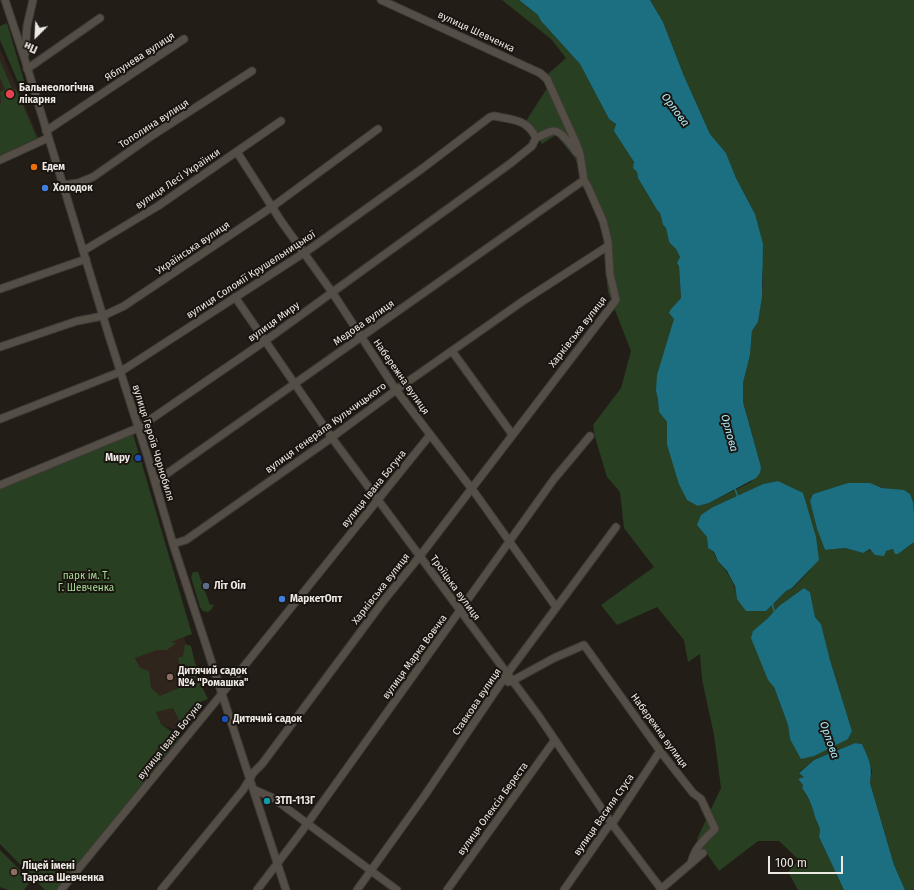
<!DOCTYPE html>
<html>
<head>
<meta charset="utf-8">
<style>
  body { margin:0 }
  #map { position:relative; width:914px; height:890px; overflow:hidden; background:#231d18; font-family:"Fira Sans",sans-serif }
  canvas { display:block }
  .north { position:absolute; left:16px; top:16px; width:40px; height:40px; -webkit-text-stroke:3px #1a140f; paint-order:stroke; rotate:204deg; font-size:11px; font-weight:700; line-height:16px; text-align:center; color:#ede9e5 }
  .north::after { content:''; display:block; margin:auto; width:14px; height:18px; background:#ede9e5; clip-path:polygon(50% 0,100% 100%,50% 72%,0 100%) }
  .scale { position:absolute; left:768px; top:856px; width:75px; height:18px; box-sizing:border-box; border:2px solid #ede9e5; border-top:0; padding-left:5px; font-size:12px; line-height:14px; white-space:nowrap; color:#ede9e5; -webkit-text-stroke:3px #1a140f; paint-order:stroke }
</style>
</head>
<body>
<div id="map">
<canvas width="914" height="890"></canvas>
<div class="north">Пн</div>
<div class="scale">100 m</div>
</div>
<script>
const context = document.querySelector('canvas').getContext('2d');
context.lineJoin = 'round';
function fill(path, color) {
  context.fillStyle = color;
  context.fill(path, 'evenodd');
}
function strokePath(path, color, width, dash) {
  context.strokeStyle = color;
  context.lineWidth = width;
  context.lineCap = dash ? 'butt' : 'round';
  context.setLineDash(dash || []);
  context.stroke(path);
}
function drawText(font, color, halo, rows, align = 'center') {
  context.font = font + ' "Fira Sans",sans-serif';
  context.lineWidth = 4;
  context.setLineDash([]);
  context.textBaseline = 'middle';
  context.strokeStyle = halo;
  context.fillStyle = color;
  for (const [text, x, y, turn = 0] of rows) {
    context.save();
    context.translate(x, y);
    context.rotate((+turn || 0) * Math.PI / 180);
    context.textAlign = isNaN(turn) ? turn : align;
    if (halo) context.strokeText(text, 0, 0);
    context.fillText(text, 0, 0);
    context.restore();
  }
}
const built = new Path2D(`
  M0,49L39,139L0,155Z
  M184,637L204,699L176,730L161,724L134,654Z`);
const green = new Path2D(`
  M502,0H519L538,15L541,21L580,64L609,119L616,124L615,131C623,145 637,161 638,178L657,210L660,213L663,225L666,228L669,242L676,249L680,257L679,266L681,298L671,309L674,319L656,391L658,400L659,412L667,422V445L672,460L698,506L709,503L751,482L761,467L743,402V383L750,355L752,331L758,322L763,285V275L755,214L736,178L726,153L710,134L684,76L663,22L650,0H914V512C911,485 904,492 883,488C878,487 873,484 868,483C848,482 832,488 813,494L810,501L817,529L825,550L845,548L863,553C874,547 882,552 893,549L898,554L914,542V890H905L894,865L870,783L872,771L862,744L855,743L814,760L799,772L805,777L798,779L803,785L802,788C808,797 811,803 814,813C816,824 822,825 819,837L844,890H798L788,872L799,860L779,841H758L719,871L697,839L721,788L714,735L702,679L700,654L688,662L684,640L657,607L617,625L601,605L654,567L624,528L620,492L607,477L595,437L593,425L621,388L631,351L608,292L604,255L605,238L575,158L556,135L542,144L526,121L548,87V74L566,58L551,39ZM778,481L810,570L793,588L786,591L766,611L737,599C734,581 730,576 719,562C714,556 716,553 708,548L707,537L713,507L763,484ZM804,588L810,592L815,617L821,624L830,660L852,731L848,739H790L788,725L753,631L768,618L779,606Z
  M7,23L25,84L21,89L0,40V26Z
  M0,61L12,88L16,89L37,138L0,155V104L1,103L0,92L5,89L0,78Z
  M133,434L192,634L171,642L176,643L167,650H157L135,658L140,668L149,671L151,688L160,696L184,686L178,658L183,656L185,644L191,646L195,663L204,681L202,687L208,699L198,703L181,724L173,708L156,712L161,724L180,738L57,890H45L0,844V488Z
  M193,572H198L210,605L214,604L211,610L208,612L203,611L200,607L191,577Z
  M0,850L31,881L24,890H8L0,887Z`);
const water = new Path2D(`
  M519,0H650L663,22L684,76L710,134L726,153L736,178L755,214L763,244L762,297L758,322L752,331L750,355L743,383V402L761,467L760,473L756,478L709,503L698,506L687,500L679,484L667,445V422L659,412L658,400L656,391L657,375L674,319L669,313L671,309L681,298L679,266L677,263L680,257L676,249L669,242L666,228L663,225L660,213L657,210L638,178L637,172L633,168L634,162L614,131L616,124L609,119L580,64L541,21L538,15Z
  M778,481L803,493L816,537L819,560L792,588L786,591L766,611H746L737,599L735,586L727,571L718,561L714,552L708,548L707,537L697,525L701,515L713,507L763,484Z
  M848,483H870L882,488L904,490L910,494L913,502L914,512V542L898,554H895L893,549L886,551L884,556L875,555L870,549L863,553L845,548L825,550L817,529L810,501L813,494Z
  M804,588L810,592L815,617L821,624L830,660L852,731L848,739L814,756L801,759L790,739L788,725L774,687L768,680L751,638L753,631L768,618L779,606Z
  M855,743L862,744C869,760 873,766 870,783L894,865L905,890H844L819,837C822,825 816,824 814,813C811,803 808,796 802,788L803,785L798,779L804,777L799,773L814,760Z`);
const stream = new Path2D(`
  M735,489L738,497
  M772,603L774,611`);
const minor = new Path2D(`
  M5,0L25,60L109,336L147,455L173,544L286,890
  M25,54L27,26L33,0
  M27,69L100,18
  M46,131L184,39
  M536,138C541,136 549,131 554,131C562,131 573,148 577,153
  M237,152L281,221L332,292L396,390L475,493L556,607
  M0,160L48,138
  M63,185L78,183L93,177L150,137L252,71
  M83,251L158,206L281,121
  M0,289L86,259
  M235,297L332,438L538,715L612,824L662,890
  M0,347L77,321L103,316L124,306L272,207L378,129
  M452,351L512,434
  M0,419L120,372L310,249L423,168L490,117L494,116C513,120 527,119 536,138
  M155,482L584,180
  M0,485L138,428L265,341L511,163L532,146L536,138
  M173,544L186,540L327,441L396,390L523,301L608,246
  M508,682L512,681L554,658L584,645L660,751L693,793L701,799L715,829C704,840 695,847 691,863
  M253,789L273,798L397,890
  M61,890L216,701L430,435
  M161,890L243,790L254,772L262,764L385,599L420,556L616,300L610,274L608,241L603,221L588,187L584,180L580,154L576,143L547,79L540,73L381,0
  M257,890L302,831L554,479L590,436
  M357,890L425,795L507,674L616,527
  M447,890L554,741
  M564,890L607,828L612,824L660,751
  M660,890L703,853`);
const markers = [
  [10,94,5,"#e0444e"],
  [34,167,4,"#e8710a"],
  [45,188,4,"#3f7fe0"],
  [138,458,4,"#1a4fb4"],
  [206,586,4,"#5c6f8a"],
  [282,599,4,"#3f7fe0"],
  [170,677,4,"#8d6e63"],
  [225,719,4,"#1a4fb4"],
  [267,801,4,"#0f9aa8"],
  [14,872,4,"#8d6e63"]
];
const streetNames = [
  ["вулиця Шевченка",476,32,25],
  ["Яблунева вулиця",140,57,-33],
  ["Тополина вулиця",154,124,-33],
  ["вулиця Лесі Українки",178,179,-34],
  ["Українська вулиця",193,248,-34],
  ["вулиця Соломії Крушельницької",251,275,-33],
  ["вулиця Миру",274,322,-36],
  ["Медова вулиця",364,323,-35],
  ["Харківська вулиця",578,332,-52],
  ["Набережна вулиця",401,377,55],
  ["вулиця генерала Кульчицького",326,428,-36],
  ["вулиця Героїв Чорнобиля",153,443,73],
  ["вулиця Івана Богуна",374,489,-51],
  ["Троїцька вулиця",455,588,54],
  ["Харківська вулиця",381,589,-52],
  ["вулиця Марка Вовчка",415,657,-54],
  ["Ставкова вулиця",477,702,-56],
  ["Набережна вулиця",659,731,54],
  ["вулиця Івана Богуна",170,741,-51],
  ["вулиця Олексія Береста",493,809,-54],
  ["вулиця Василя Стуса",604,815,-55]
];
const poiNames = [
  ["Бальнеологічна",19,88],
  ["лікарня",19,100],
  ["Едем",42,167],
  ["Холодок",53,188],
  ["Миру",130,458,"right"],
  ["Літ Оіл",214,586],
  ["МаркетОпт",290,599],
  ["Дитячий садок",178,671],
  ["№4 \"Ромашка\"",178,683],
  ["Дитячий садок",233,719],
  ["ЗТП-113Г",275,801],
  ["Ліцей імені",22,866],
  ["Тараса Шевченка",22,878]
];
const parkNames = [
  ["парк ім. Т.",86,576],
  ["Г. Шевченка",86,588]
];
const waterNames = [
  ["Орлова",675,110,53],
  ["Орлова",729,433,75],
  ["Орлова",829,740,71]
];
fill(built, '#30251c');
fill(green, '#293f22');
fill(water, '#1b6f81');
strokePath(stream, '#1b6f81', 1.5);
strokePath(minor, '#3e3a36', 9);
strokePath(minor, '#544e47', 7);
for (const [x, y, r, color] of markers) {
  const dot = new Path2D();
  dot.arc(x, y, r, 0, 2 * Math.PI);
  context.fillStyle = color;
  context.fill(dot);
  strokePath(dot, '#1a140f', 1.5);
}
drawText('10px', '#ede9e5', '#1a140f', streetNames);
drawText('bold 10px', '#ede9e5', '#1a140f', poiNames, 'left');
drawText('10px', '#a8de98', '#1a140f', parkNames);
drawText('italic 11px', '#aae8f8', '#1a140f', waterNames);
</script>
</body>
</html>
